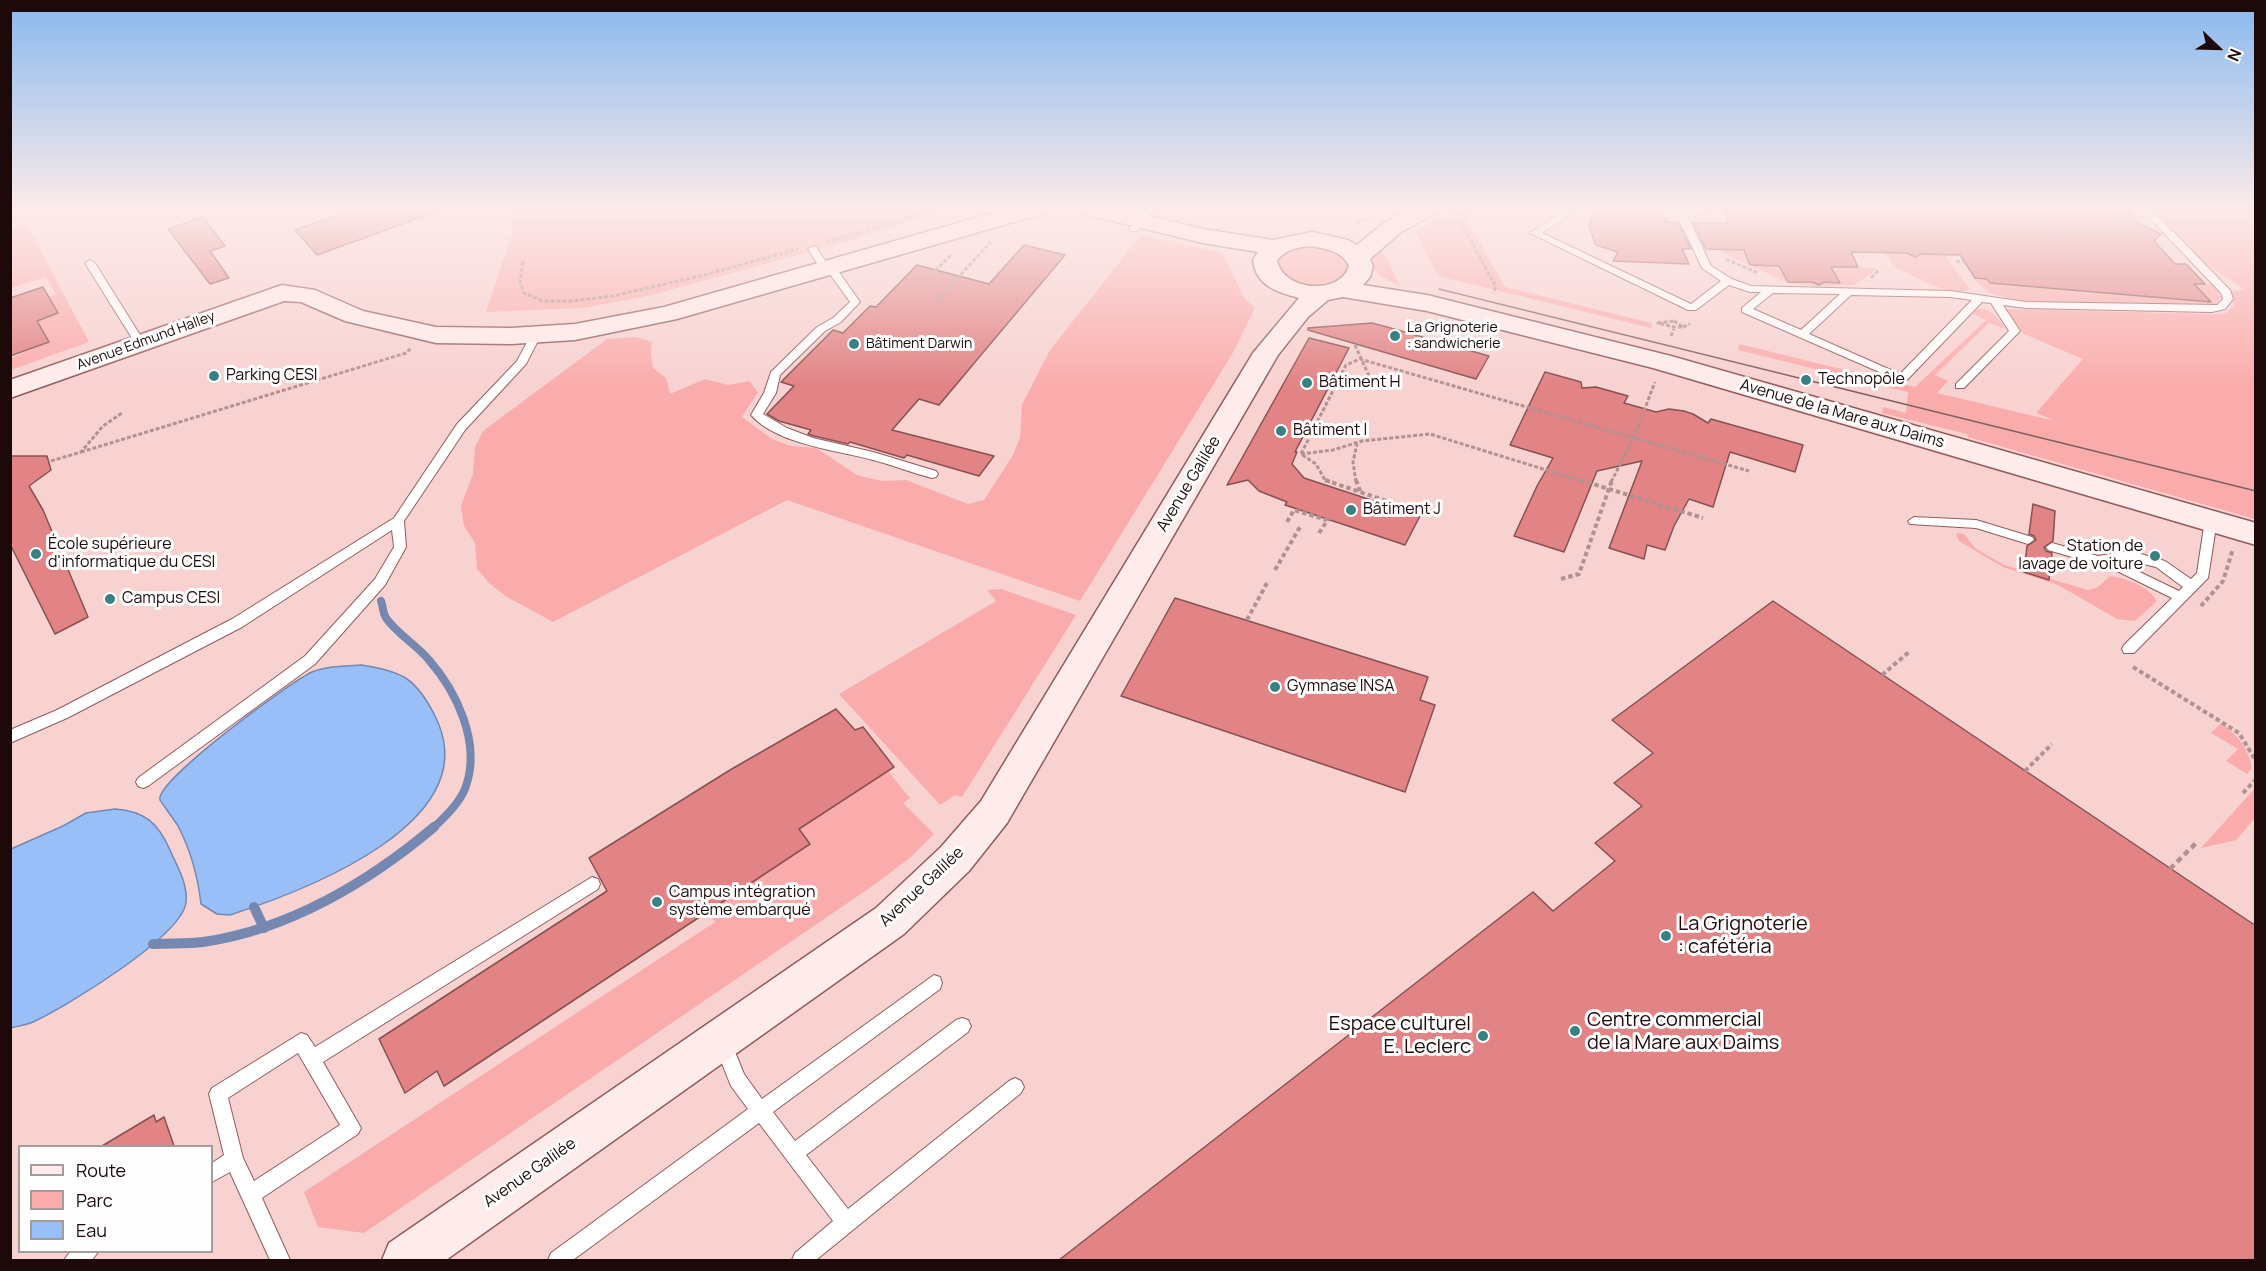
<!DOCTYPE html>
<html>
<head>
<meta charset="utf-8">
<style>
  body { margin:0 }
  #map { position:relative; width:2266px; height:1271px; overflow:hidden; background:#f8d2d1; font-family:Manrope,sans-serif }
  canvas { display:block }
  .frame { position:absolute; inset:0; border:12px solid #1e090a; pointer-events:none }
  .legend { position:absolute; left:18px; top:1145px; width:195px; height:108px; box-sizing:border-box; background:#fefefe; border:2px solid #a49c9c; margin:0; padding:8px 10px; list-style:none; font-size:18px; color:#1e090a }
  .legend li { display:flex; align-items:center; gap:12px; height:30px }
  .legend b { width:30px; border:2px solid #a49c9c }
  .north { position:absolute; left:2188px; top:18px; width:60px; height:60px; -webkit-text-stroke:4px #fefefe; paint-order:stroke; rotate:113deg; font-size:16px; font-weight:700; line-height:24px; text-align:center; color:#1e090a }
  .north::after { content:''; display:block; margin:auto; width:21px; height:27px; background:#1e090a; clip-path:polygon(50% 0,100% 100%,50% 72%,0 100%) }
</style>
</head>
<body>
<div id="map">
<canvas width="2266" height="1271"></canvas>
<div class="frame"></div>
<ul class="legend">
<li><b style="height:8px;background:#fdeceb"></b>Route</li>
<li><b style="height:16px;background:#faacac"></b>Parc</li>
<li><b style="height:16px;background:#99bff9"></b>Eau</li>
</ul>
<div class="north">N</div>
</div>
<script>
const context = document.querySelector('canvas').getContext('2d');
context.lineJoin = 'round';
function fill(path, color) {
  context.fillStyle = color;
  context.fill(path, 'evenodd');
}
function strokePath(path, color, width, dash) {
  context.strokeStyle = color;
  context.lineWidth = width;
  context.lineCap = dash ? 'butt' : 'round';
  context.setLineDash(dash || []);
  context.stroke(path);
}
function drawText(font, color, halo, rows, align = 'center') {
  context.font = font + ' Manrope,sans-serif';
  context.lineWidth = 6;
  context.setLineDash([]);
  context.textBaseline = 'middle';
  context.strokeStyle = halo;
  context.fillStyle = color;
  for (const [text, x, y, turn = 0] of rows) {
    context.save();
    context.translate(x, y);
    context.rotate((+turn || 0) * Math.PI / 180);
    context.textAlign = isNaN(turn) ? turn : align;
    if (halo) context.strokeText(text, 0, 0);
    context.fillText(text, 0, 0);
    context.restore();
  }
}
const green = new Path2D(`
  M510,208H946L850,241L648,296L583,308L486,312L513,231Z
  M1458,208H1476L1465,216L1505,287L1652,323L1651,328L1438,276L1415,231Z
  M2154,208H2255V519L1968,437L1967,434L1882,413L1883,407L1906,413L1908,392L1738,350L1739,344L1915,387L1986,320L1972,313L1976,309C1990,307 2000,319 2005,329L1989,323L1935,375L1948,381L1937,393L2055,421L2036,413L2083,359L2024,334L2006,309L2216,314L2226,313L2234,306L2230,291L2245,290L2194,255Z
  M26,223L89,342L11,370V358L49,342L37,321L58,313L48,297L56,294L46,277L11,288V228Z
  M1141,235L1222,253L1245,299L1255,308L1234,351L1080,601L787,500L553,622L507,597L490,584L477,569L475,543L464,526L461,506L473,474L475,447L483,431L607,339L636,337L652,342L651,354L653,368L666,378L670,394L705,379L728,385L749,381L758,392L742,417L772,439L791,446L816,448L857,475L882,481L906,480L968,504L984,500L1013,455L1020,438L1022,405L1050,350Z
  M1310,245C1318,247 1329,248 1337,252C1376,271 1317,298 1286,276C1260,258 1295,247 1310,245Z
  M1381,247L1400,286L1382,277L1373,268V256Z
  M1715,249L1738,250L1745,253L1750,265C1771,266 1777,262 1788,282H1812L1819,285L1824,282L1840,283L1834,273L1840,267L1875,268L1876,270L1854,285L1820,286L1788,283Z
  M1885,253H1907L1916,257L1920,254L1945,255L1970,289C1950,298 1919,278 1900,270L1894,266Z
  M1972,278L1987,279L1990,283L2033,287L2068,280L2077,291L2121,294L2151,282L2166,298L2210,302L2194,284H2213L2221,297L2215,305L2022,302L1989,293Z
  M1958,533L1964,534L1975,548L2004,565L2088,590L2098,587L2110,576C2125,578 2150,587 2157,601L2135,621L2117,619L2058,585L2003,567L1959,541L1956,534Z
  M1001,589L1076,615L962,797L955,795L940,805L839,694L996,601L987,590Z
  M2221,723C2238,735 2248,748 2252,768L2247,774L2226,761L2238,749L2211,733Z
  M888,771L910,798L903,803L934,834L911,857L874,885L364,1233L318,1227L304,1192L715,922L707,912L810,844L799,829Z
  M2255,788V818L2236,840L2201,848Z`);
const water = new Path2D(`
  M361,665C402,671 416,678 435,716C489,822 304,891 230,915L217,914L201,904C198,877 191,851 178,826C175,821 161,802 160,800C154,782 291,681 312,672C327,666 345,666 361,665Z
  M115,809C145,811 158,823 170,850C177,866 188,884 186,902C183,936 64,1008 33,1022C26,1025 18,1026 11,1028V849L63,826L86,813Z`);
const streamFar1 = new Path2D(`
  M381,601C383,606 383,614 386,618C397,634 417,645 429,660C457,692 481,743 466,786C461,802 444,818 432,829`);
const stream = new Path2D(`
  M254,907L264,928
  M153,944C170,943 187,944 203,942C288,930 369,882 434,827`);
const building = new Path2D(`
  M357,208H438V211L317,255L295,230Z
  M1598,208L1660,210L1666,222H1678L1691,249H1682L1689,264L1613,261L1618,252L1596,245L1589,227L1592,213Z
  M1761,208H2125L2138,223L2161,234L2154,241L2175,264H2186L2205,284H2194L2211,302L1990,283L1987,279L1975,278L1960,255L1920,254L1916,257L1907,253L1851,252L1858,267H1831L1840,283L1824,282L1819,285L1812,282H1788L1779,266L1750,265L1744,250L1706,249L1693,223H1729L1722,209Z
  M203,217L225,246L210,251L229,278L210,284L168,229Z
  M1024,245L1065,255L939,405L919,399L892,430L994,456L979,476L907,455L904,458L850,442L848,444L814,436L808,434L811,430L779,421L767,414L794,386L781,382L833,330L843,333L870,306L876,307L917,265L989,284Z
  M43,287L58,313L37,321L49,342L10,356V298Z
  M1372,323L1387,327L1489,356L1476,379L1308,330V328Z
  M1309,338L1349,348L1295,452H1297L1292,464L1304,478L1420,516L1405,545L1285,505L1287,502L1259,491L1248,480L1227,485Z
  M1545,372L1581,382L1582,388L1596,387L1628,396L1624,403L1656,412L1669,409L1684,411L1693,414L1708,423L1711,419L1803,445L1795,472L1730,452L1713,507L1689,499L1674,526L1665,550L1647,545L1644,559L1609,548L1642,461L1597,471L1564,552L1514,536L1537,486L1553,458L1510,445Z
  M10,456H47L51,470L29,486L43,510L88,617L55,634L10,544Z
  M2033,504L2055,511L2053,541L2044,547L2046,551L2052,553L2049,580L2024,572L2027,546L2036,540L2034,536L2029,534Z
  M1175,598L1428,677L1420,700L1435,705L1405,792L1121,696Z
  M1773,601L2256,926V1260H1059L1533,892L1553,911L1615,861L1595,843L1642,806L1614,783L1653,753L1612,720Z
  M836,709L855,730L863,727L894,767L799,829L810,844L444,1086L437,1071L405,1093L379,1039L607,891L589,858L730,770Z
  M154,1115L156,1122L164,1117L174,1146H102Z`);
const pathFar2 = new Path2D(`
  M1453,208L1496,287L1493,293
  M1958,208L1980,238
  M2027,208L2069,261
  M2102,208L2123,232
  M1699,217L1713,208
  M1356,224L1370,217
  M1973,229L2123,233
  M1939,238L1944,230
  M826,242L918,216L935,208
  M1726,259L1758,273
  M1956,261L1964,262
  M523,262L520,282L524,293L543,301H573L613,296L700,276L798,249
  M931,275L952,254
  M1871,278L1879,270
  M936,301L991,242
  M1674,321L1683,327H1674L1658,323Z
  M1683,327L1690,324
  M1671,336L1674,329
  M1355,345L1370,378
  M81,452L406,353L411,348
  M1301,454L1333,450L1362,441L1430,434L1585,482
  M51,461L81,452L103,426L122,413
  M1330,482L1325,480L1316,464L1301,454L1346,365L1360,359L1749,471
  M1356,482L1353,462L1357,444
  M1611,482L1634,437L1655,382`);
const pathFar1 = new Path2D(`
  M1325,480L1413,510
  M1356,480L1360,491
  M1580,480L1703,518
  M1287,522L1294,510L1327,520
  M1319,533L1329,518
  M1275,570L1300,527
  M1561,579L1579,574L1612,480
  M2201,606L2223,581L2233,549
  M1247,620L1267,583
  M2133,667L2239,733L2256,761
  M1882,675L1909,652
  M2025,771L2052,744
  M2243,793L2256,779`);
const path = new Path2D(`
  M2170,869L2198,841`);
const lane = new Path2D(`
  M1146,208H1155L1137,231H1131L1129,229Z
  M1569,208H1580L1542,233L1691,304L1721,281L1702,268L1674,208H1684L1711,266L1732,279L1751,286L1950,291L2026,302L2217,305L2223,299L2221,293L2140,208H2150L2230,290L2233,299L2225,309L2212,312L2026,308L2003,305L2020,331L1964,388H1956V384L2009,331L1991,303L1982,302L1906,381L1902,382L1742,312V308L1761,292H1750L1729,285L1696,310H1688L1530,233ZM1773,293L1840,294L1801,330L1753,309ZM1851,295L1950,297L1972,300L1900,374L1809,334Z
  M813,246L816,247L828,265H834L860,302L841,322L825,331L780,375L776,393L763,414L787,428L813,438L873,452L936,471L938,474L936,477L932,478C912,473 893,465 873,460C837,450 778,445 751,415L764,393L771,372L817,327L833,318L850,302L827,270H821L808,249Z
  M90,260L95,263L145,343L144,345H136L135,343L85,263Z
  M536,332L541,335L526,364L465,430L404,521L406,547L385,585L315,664L148,786L143,788L138,786L136,782L138,778L305,656L375,579L394,547L392,530L242,627L67,718L10,743V730L57,710L232,619L394,518L457,424L517,361L531,335Z
  M2211,516L2217,520L2208,578L2134,653H2124L2122,649L2124,645L2172,598L2113,569L2048,550L2046,547L2052,543L2098,556L2131,551L2165,561L2191,579L2197,573L2205,520ZM2131,561L2156,567L2183,587L2179,591L2119,562Z
  M1914,517L1976,520L2032,537L2034,540L2028,544L1976,528L1910,524L1908,521Z
  M592,877L598,879L600,884L598,889L323,1062L361,1128L358,1134L262,1198L290,1260H270L230,1172L212,1182V1163L224,1155L209,1094L212,1088L301,1033L307,1035L315,1047ZM298,1053L340,1125L254,1181L243,1158L228,1098Z
  M934,975L940,977L942,983L940,989L773,1112L795,1141L956,1020L962,1018L968,1020L971,1026L968,1032L806,1155L848,1209L1009,1081L1015,1078L1021,1081L1024,1087L1021,1093L816,1260H792L795,1253L833,1221L759,1123L573,1260H548L551,1253L748,1109L731,1086L713,1041L716,1035L722,1033L728,1035L744,1074L762,1099Z
  M70,1252H98L92,1260H64Z`);
const secondary = new Path2D(`
  M1010,208H1048L1045,213L677,319L575,340L511,344L436,343L345,321L301,302L284,301L10,398V380L282,285L315,290L363,311L436,327L511,328L575,324L664,307Z
  M1077,208H1118L1203,229L1273,240L1312,232L1348,240L1357,245L1385,222L1411,208H1440L1437,213L1401,232L1370,259L1373,266L1370,277L1363,285L1427,295L1671,356L2256,523V545L1653,368L1427,311L1343,297L1328,300L1308,317L1278,355L1007,823L969,871L904,934L446,1260H382L389,1243L876,908L941,847L981,801L1253,353L1299,298C1277,292 1256,286 1253,260L1258,252L1203,243L1080,213ZM1312,246C1326,249 1342,251 1349,266C1340,296 1282,291 1277,260C1287,249 1298,247 1312,246Z`);
const tram = new Path2D(`
  M1439,289L2256,491`);
const markers = [
  [1395,336,6,"#378083"],
  [854,344,6,"#378083"],
  [214,376,6,"#378083"],
  [1806,380,6,"#378083"],
  [1307,383,6,"#378083"],
  [1281,431,6,"#378083"],
  [1351,510,6,"#378083"],
  [36,554,6,"#378083"],
  [2155,556,6,"#378083"],
  [110,599,6,"#378083"],
  [1275,687,6,"#378083"],
  [657,902,6,"#378083"],
  [1666,936,6,"#378083"],
  [1575,1031,6,"#378083"],
  [1483,1036,6,"#378083"]
];
const farPoinames = [
  ["La Grignoterie",1407,328],
  [": sandwicherie",1407,344],
  ["Bâtiment Darwin",866,344]
];
const farStreetnames = [
  ["Avenue Edmund Halley",146,341,-20]
];
const poiNames = [
  ["Parking CESI",226,376],
  ["Technopôle",1818,380],
  ["Bâtiment H",1319,383],
  ["Bâtiment I",1293,431],
  ["Bâtiment J",1363,510],
  ["École supérieure",48,545],
  ["d'informatique du CESI",48,563],
  ["Station de",2143,547,"right"],
  ["lavage de voiture",2143,565,"right"],
  ["Campus CESI",122,599],
  ["Gymnase INSA",1287,687],
  ["Campus intégration",669,893],
  ["système embarqué",669,911]
];
const streetNames = [
  ["Avenue de la Mare aux Daims",1842,414,16],
  ["Avenue Galilée",1189,484,-59],
  ["Avenue Galilée",922,887,-43],
  ["Avenue Galilée",530,1173,-35]
];
const nearPoinames = [
  ["La Grignoterie",1678,924],
  [": cafétéria",1678,947],
  ["Centre commercial",1587,1020],
  ["de la Mare aux Daims",1587,1043],
  ["Espace culturel",1471,1024,"right"],
  ["E. Leclerc",1471,1047,"right"]
];
fill(green, '#faacac');
fill(water, '#99bff9');
strokePath(water, '#7488b1', 1.5);
strokePath(streamFar1, '#7488b1', 8);
strokePath(stream, '#7488b1', 10);
fill(building, '#e28385');
strokePath(building, '#875151', 1.5);
strokePath(lane, '#915a5b', 2);
strokePath(secondary, '#915a5b', 3);
strokePath(pathFar2, '#b29291', 3, [4, 2]);
strokePath(pathFar1, '#b29291', 4, [4.5, 3]);
strokePath(path, '#b29291', 4.5, [6, 4]);
fill(lane, '#fff');
fill(secondary, '#fdeceb');
strokePath(tram, '#7d6161', 1.5);
const sky = context.createLinearGradient(0, 0, 0, 386);
sky.addColorStop(0, '#88b8ef');
sky.addColorStop(0.54, '#fcebea');
sky.addColorStop(1, '#fcebea00');
context.fillStyle = sky;
context.fillRect(0, 0, 2266, 386);
for (const [x, y, r, color] of markers) {
  const dot = new Path2D();
  dot.arc(x, y, r, 0, 2 * Math.PI);
  context.fillStyle = color;
  context.fill(dot);
  strokePath(dot, '#fefefe', 2);
}
drawText('14px', '#1e090a', '#fefefe', farPoinames, 'left');
drawText('14px', '#1e090a', '#fefefe', farStreetnames);
drawText('16px', '#1e090a', '#fefefe', poiNames, 'left');
drawText('16px', '#1e090a', '#fefefe', streetNames);
drawText('20px', '#1e090a', '#fefefe', nearPoinames, 'left');
</script>
</body>
</html>
